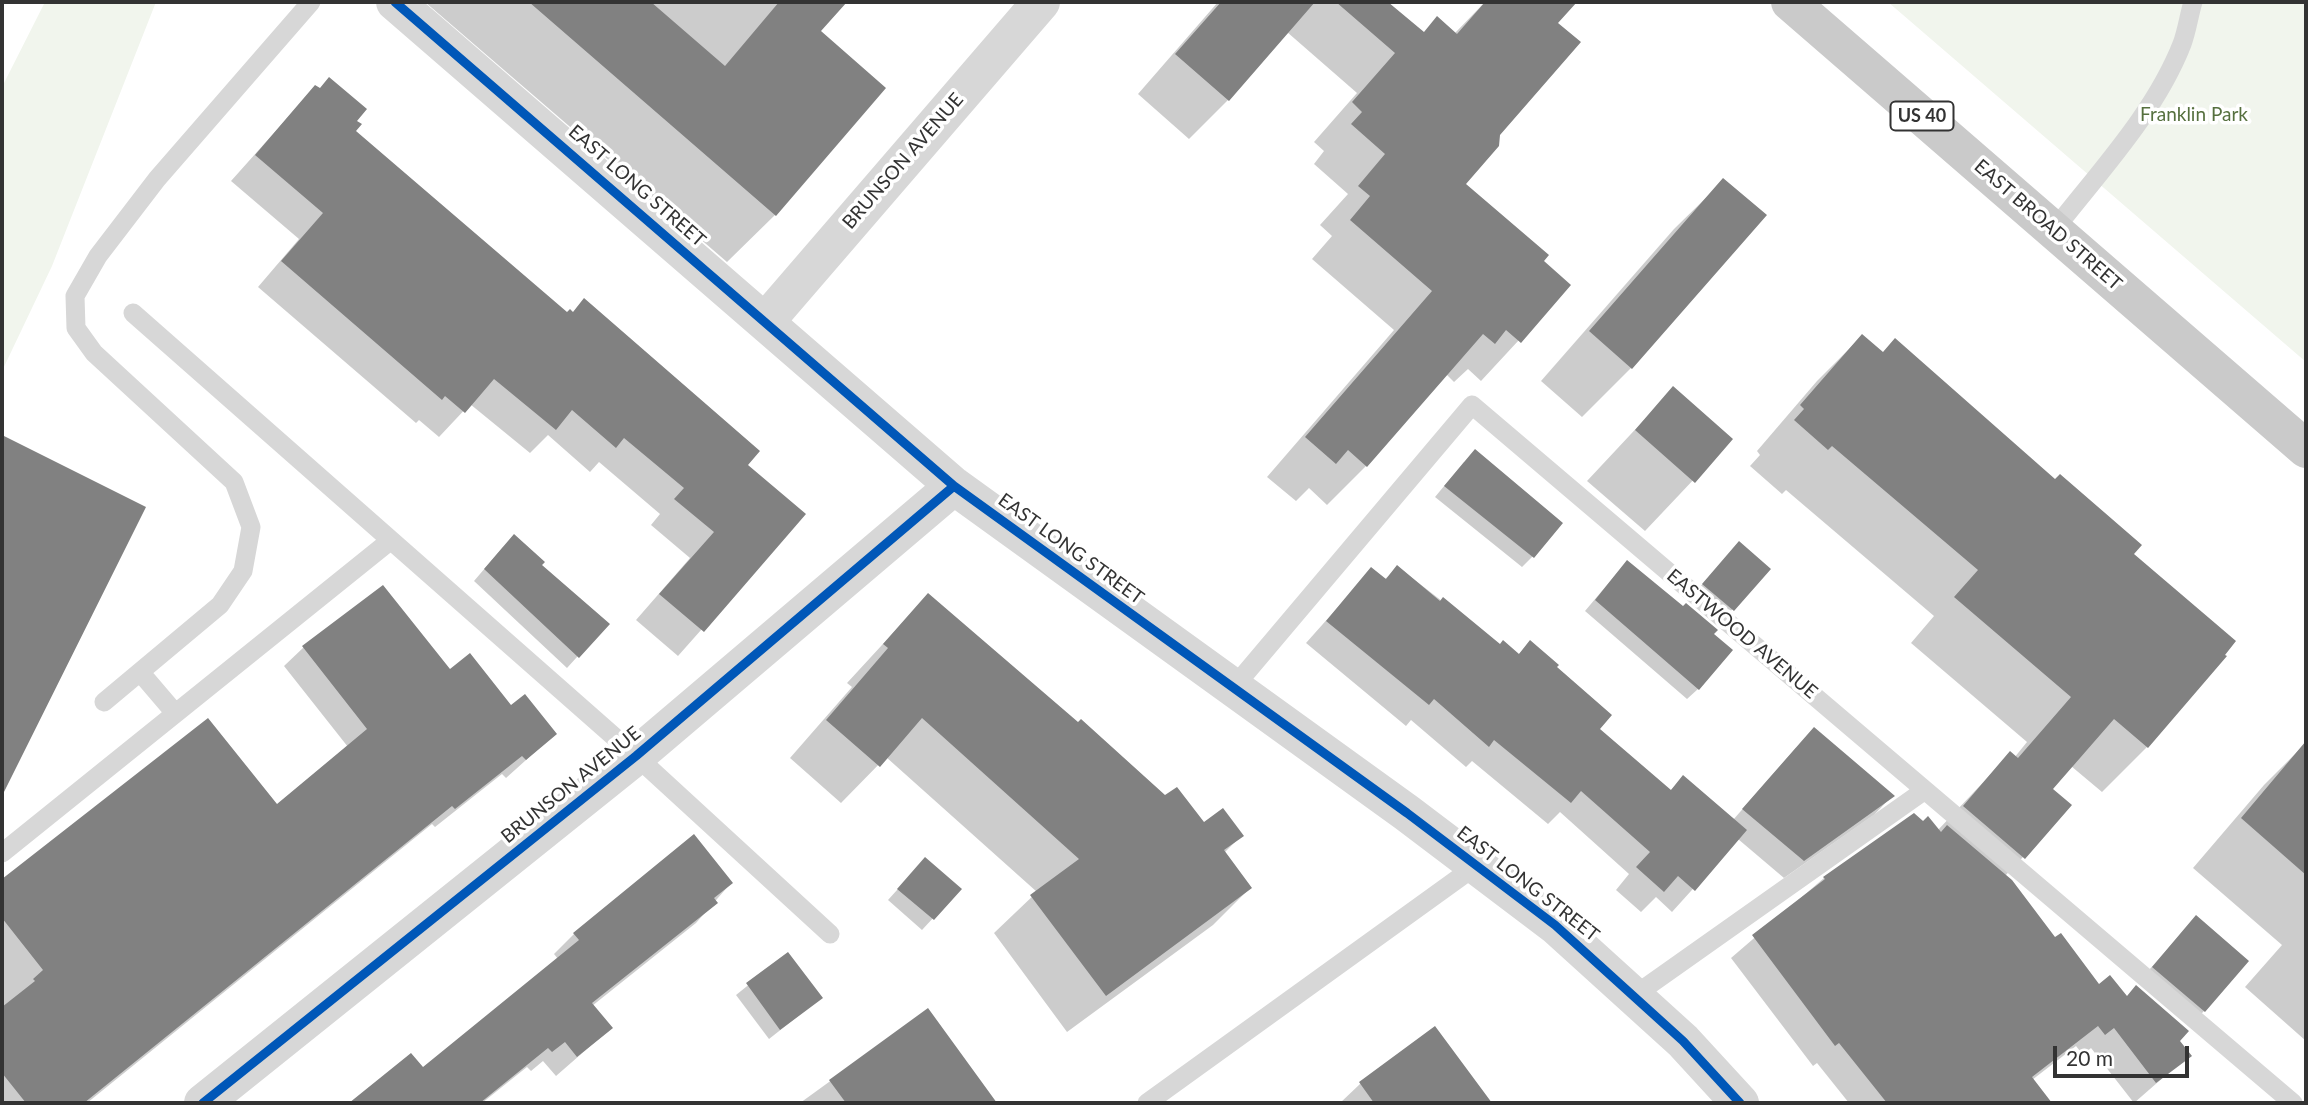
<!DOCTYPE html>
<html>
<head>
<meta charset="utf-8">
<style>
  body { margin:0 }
  #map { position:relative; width:2308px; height:1105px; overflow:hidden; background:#fff; font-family:Lato,sans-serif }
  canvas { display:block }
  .frame { position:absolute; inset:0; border:4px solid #333; pointer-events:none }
  .scale { position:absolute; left:2053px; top:1046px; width:136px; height:32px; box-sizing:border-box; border:4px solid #333; border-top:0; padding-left:9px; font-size:21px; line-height:24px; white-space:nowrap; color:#333; -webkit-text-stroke:5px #fff; paint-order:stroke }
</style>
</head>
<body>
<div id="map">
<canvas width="2308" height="1105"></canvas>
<div class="frame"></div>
<div class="scale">20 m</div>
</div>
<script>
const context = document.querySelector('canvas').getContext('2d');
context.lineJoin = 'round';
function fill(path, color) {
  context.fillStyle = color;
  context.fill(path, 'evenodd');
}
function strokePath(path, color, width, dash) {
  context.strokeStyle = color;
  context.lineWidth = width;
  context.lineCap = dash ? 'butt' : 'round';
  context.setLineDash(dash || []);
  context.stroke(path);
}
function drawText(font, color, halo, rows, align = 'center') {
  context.font = font + ' Lato,sans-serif';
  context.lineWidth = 7;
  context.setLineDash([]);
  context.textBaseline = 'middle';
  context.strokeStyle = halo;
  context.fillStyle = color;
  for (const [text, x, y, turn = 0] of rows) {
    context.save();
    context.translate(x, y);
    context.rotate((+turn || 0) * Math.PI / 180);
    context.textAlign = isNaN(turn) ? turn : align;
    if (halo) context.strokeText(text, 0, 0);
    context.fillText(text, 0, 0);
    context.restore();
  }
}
const green = new Path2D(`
  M45,2H156L52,266L2,371V87Z
  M1888,2H2306V362Z`);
const shadow = new Path2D(`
  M425,2H845L819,32L884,88L775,215L727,262Z
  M1218,2H1386L1422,34H1454L1485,2H1526L1578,42L1498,134L1464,184L1569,286L1481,381L1468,369L1454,382L1446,374L1366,466L1327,505L1309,488L1296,501L1267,477L1394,330L1312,259L1332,236L1320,225L1348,194L1314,164L1324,151L1314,142L1357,93L1287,32L1228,100L1189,139L1138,94Z
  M315,87L355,121L354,131L803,515L678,656L636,620L690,558L651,525L660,514L599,462L590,472L548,435L530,453L470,404L439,437L419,420L416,423L258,287L299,239L231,181Z
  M1724,180L1765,216L1631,368L1582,417L1541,381L1674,229Z
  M1862,336L2132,554L2225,657L2147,747L2102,792L2071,766L2051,789L2023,857L2005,876L2055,939L2098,986L2126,998L2178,1041L2189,1055L2134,1103L2091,1048L2083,1055L2076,1046L2032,1080L2049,1103H1849L1817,1063L1813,1066L1731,958L1824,878L1914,815L1937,831L2010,754L2014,758L2027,742L1911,643L1934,616L1786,490L1782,494L1750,466L1760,455L1757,451L1817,381Z
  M1673,389L1731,440L1645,531L1587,481Z
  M2,437L143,508L2,792Z
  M1464,462L1533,556L1522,567L1435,497Z
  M503,547L539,565L607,624L567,668L474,581Z
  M1729,554L1768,569L1722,621L1692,596Z
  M1398,567L1500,646L1518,655L1530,642L1554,668L1597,729L1670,791L1683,778L1733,820L1796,748L1892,796L1874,815L1784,878L1738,839L1672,912L1656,897L1641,912L1616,890L1629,874L1560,812L1548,824L1472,761L1466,767L1411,720L1406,726L1306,643L1371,570L1384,580Z
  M1617,573L1711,635L1698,689L1687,699L1585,611Z
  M928,595L1165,798L1204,825L1241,836L1224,853L1250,888L1213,925L1067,1032L994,933L1037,892L886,757L841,803L790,758L852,687L847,683Z
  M304,647L450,671L555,734L506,778L502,774L435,827L432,824L87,1103H2V883L208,720L277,806L348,747L284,666Z
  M2306,743V1041L2245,987L2282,945L2193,868L2264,785Z
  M915,870L960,889L922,930L888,900Z
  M731,883L696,923L592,1006L611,1028L556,1076L543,1061L531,1071L527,1067L482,1103H350L411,1055L422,1069L558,959L554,954L574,934Z
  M2186,928L2204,1011L2193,1022L2142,978Z
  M787,954L821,998L769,1039L736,995Z
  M927,1011L995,1103H800Z
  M1434,1029L1490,1103H1340L1360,1084Z`);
const building = new Path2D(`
  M529,2H651L725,66L779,2H847L821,31L886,88L776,216Z
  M1221,2H1315L1229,101L1175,54Z
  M1336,2H1388L1424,32L1437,16L1457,34L1485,2H1577L1558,23L1581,42L1500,135L1499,146L1466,184L1549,255L1544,261L1571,285L1521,343L1506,330L1495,344L1483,334L1367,467L1348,450L1336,464L1305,437L1432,291L1350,220L1370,196L1358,186L1385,154L1351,124L1362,112L1352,102L1395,53Z
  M329,77L367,109L357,121L362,124L356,131L567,312L570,309L573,312L584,298L760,451L748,465L806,514L704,632L659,594L714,532L674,499L684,488L624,438L616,448L572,410L556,430L494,379L465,413L445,396L442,400L281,261L323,213L255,155L315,85L320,88Z
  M1723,178L1767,215L1632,369L1589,331Z
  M1862,334L1883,352L1895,338L2055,479L2060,474L2142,545L2134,554L2236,641L2225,655L2227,656L2148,748L2114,719L2053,789L2072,805L2025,859L1963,806L2010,751L2018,758L2071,697L1954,597L1978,570L1832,446L1828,450L1794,420L1804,409L1800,405Z
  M1673,386L1733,439L1695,483L1635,430Z
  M2,435L146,507L2,796Z
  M1475,449L1563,523L1534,558L1444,486Z
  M514,534L545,562L542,565L610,624L579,658L484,569Z
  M1739,541L1771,569L1734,611L1702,584Z
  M1627,560L1683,606L1686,603L1718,630L1714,634L1733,650L1699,690L1595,600Z
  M1397,565L1440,601L1443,597L1500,644L1503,640L1519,654L1530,640L1559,665L1557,667L1612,715L1600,729L1671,790L1683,775L1747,830L1695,891L1678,876L1664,892L1636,867L1650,852L1581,791L1571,803L1494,740L1489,747L1434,699L1429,705L1326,621L1371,567L1386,579Z
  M383,585L450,669L470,653L511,705L525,694L557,734L526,760L522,756L455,809L452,806L84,1103H26L2,1073V1007L35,981L33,979L43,970L2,918V879L208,718L277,804L367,729L302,646Z
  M928,593L1078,722L1081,719L1165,795L1177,787L1204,822L1223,808L1244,836L1224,850L1252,888L1106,996L1030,895L1079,859L922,718L880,767L826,720L888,648L883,644Z
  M1814,727L1895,796L1804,861L1742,809Z
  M2306,741V875L2241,818Z
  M1914,813L1923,821L1928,816L1941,832L1947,825L2012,880L2055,937L2061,933L2099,984L2110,975L2127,996L2136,985L2189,1031L2180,1041L2192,1056L2156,1083L2114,1028L2105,1035L2098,1026L2032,1077L2052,1103H1887L1839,1043L1835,1046L1752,935L1825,879L1823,877Z
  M694,834L733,883L714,898L718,903L592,1003L613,1028L577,1057L565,1042L552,1052L548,1048L480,1103H349L411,1053L423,1067L579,940L573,933Z
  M925,857L962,889L934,920L897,889Z
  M2196,915L2249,961L2205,1012L2152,967Z
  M788,952L823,998L780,1030L746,983Z
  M928,1008L997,1103H846L829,1080Z
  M1435,1026L1492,1103H1374L1359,1082Z`);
const lane = new Path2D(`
  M2054,230C2099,172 2155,113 2182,44C2187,31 2189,15 2193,2
  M133,313L636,756L830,934
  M140,672L175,713
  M1233,688L1472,405L2293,1103
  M104,702L220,605L243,571L251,527L234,482L94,353L76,328L75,296L98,256L157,179L311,2
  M2,853L391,540
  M1635,995L1925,790
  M1147,1103L1477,865`);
const street = new Path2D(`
  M395,2L954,486L1407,813L1555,925L1683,1041L1740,1103
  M766,321L1041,2
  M203,1103L636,756L954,486`);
const primary = new Path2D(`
  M1790,2L2306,449`);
const cycleway = new Path2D(`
  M395,2L954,486L1407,813L1555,925L1683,1041L1740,1103
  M203,1103L636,756L954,486`);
const shields = [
  [1922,116,63]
];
const shieldNames = [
  ["US 40",1922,116]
];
const parkNames = [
  ["Franklin Park",2194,115]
];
const streetNames = [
  ["BRUNSON AVENUE",903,161,-49],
  ["EAST LONG STREET",637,186,41],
  ["EAST BROAD STREET",2048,225,41],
  ["EAST LONG STREET",1071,549,36],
  ["EASTWOOD AVENUE",1742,634,40],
  ["BRUNSON AVENUE",571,785,-39],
  ["EAST LONG STREET",1528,884,38]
];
fill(green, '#f1f5ed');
fill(shadow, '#0003');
fill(building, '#818181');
strokePath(lane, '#d7d7d7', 19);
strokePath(street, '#d7d7d7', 38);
strokePath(primary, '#cacaca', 38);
strokePath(cycleway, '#0057b8', 9);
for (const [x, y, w] of shields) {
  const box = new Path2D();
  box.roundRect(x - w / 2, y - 14.5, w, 29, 5);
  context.fillStyle = '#fff';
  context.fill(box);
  strokePath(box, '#333', 2);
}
drawText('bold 18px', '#333', null, shieldNames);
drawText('19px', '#56703f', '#fff', parkNames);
drawText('19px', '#333', '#fff', streetNames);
</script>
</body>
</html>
